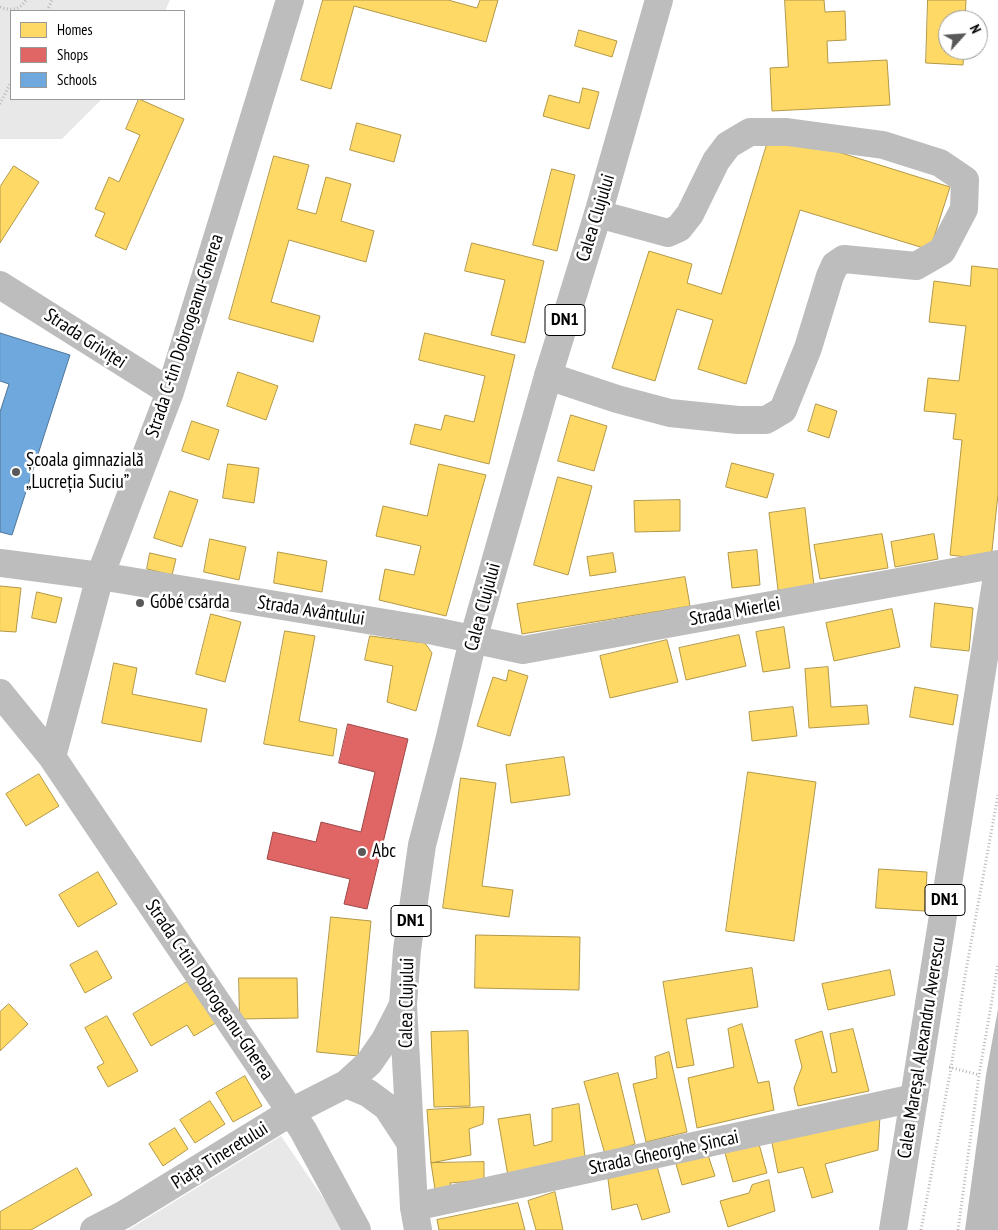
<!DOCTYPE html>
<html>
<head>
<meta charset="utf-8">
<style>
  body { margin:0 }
  #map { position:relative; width:998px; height:1230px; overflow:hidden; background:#fff; font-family:"PT Sans Narrow",sans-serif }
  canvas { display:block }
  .legend { position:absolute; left:10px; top:10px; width:175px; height:90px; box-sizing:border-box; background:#fff; border:1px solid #999; margin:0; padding:6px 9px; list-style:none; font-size:15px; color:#000 }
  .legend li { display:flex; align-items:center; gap:10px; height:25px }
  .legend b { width:25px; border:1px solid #999 }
  .north { position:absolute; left:938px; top:10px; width:50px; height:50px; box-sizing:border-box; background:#fff; border:1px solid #999; border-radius:50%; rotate:64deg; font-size:14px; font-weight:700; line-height:20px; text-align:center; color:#000 }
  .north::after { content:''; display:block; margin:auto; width:18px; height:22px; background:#595959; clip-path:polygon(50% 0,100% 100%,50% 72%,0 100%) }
</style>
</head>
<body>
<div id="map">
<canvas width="998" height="1230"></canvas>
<ul class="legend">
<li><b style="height:14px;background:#ffd966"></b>Homes</li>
<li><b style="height:14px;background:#e06666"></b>Shops</li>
<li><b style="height:14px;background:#6fa8dc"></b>Schools</li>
</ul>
<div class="north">N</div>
</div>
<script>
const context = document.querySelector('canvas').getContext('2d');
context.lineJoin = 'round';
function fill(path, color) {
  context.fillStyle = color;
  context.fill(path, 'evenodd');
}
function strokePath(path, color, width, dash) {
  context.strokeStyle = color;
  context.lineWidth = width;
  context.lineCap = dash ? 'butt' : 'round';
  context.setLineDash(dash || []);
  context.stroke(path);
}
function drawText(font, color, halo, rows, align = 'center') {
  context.font = font + ' "PT Sans Narrow",sans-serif';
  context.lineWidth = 5;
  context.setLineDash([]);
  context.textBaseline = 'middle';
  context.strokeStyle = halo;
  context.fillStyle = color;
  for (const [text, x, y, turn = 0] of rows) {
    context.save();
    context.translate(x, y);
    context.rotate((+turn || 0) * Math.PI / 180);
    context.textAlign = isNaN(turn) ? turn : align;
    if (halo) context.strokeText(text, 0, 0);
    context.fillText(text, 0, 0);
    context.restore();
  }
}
const green = new Path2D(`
  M0,0H170L165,11H11V99H102L62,139H0Z
  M281,1136L345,1230H128Z`);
const water = new Path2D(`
  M998,1009V1230H965L986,1075Z`);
const homes = new Path2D(`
  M323,0H448L477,8L480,0H498L486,42L354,6L331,89L301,80Z
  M785,0H824L825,12L845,11L846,40L827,41L828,63L887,60L890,105L772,111L770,68L788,67Z
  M928,0H966L965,20H948V50H964L963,65L926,63Z
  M579,30L617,41L612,57L575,46Z
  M583,88L599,92L589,129L543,116L549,95L579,103Z
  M139,99L184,119L126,250L95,236L105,213L95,209L109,177L119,182L140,135L126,129Z
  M357,123L401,135L394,162L350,150Z
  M771,131L950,187L930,250L800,210L746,384L698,369L713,320L677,309L655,381L612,368L649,251L692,264L687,283L721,294Z
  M274,156L309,165L297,209L316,214L326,177L351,184L341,221L374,231L366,262L289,240L271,302L320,316L313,342L229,319Z
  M14,166L39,182L0,243V187Z
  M552,169L575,175L557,251L533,245Z
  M472,243L544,261L525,343L491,335L505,280L465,271Z
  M972,266L998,269V494L991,560L950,555L962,440L953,439L956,414L924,411L928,378L959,381L966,326L929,322L934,281L970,286Z
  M425,333L515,355L489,464L410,444L415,424L441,430L445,415L474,422L485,376L419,360Z
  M238,372L278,386L266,420L227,406Z
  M816,404L837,411L829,438L808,431Z
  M571,415L607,426L594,471L558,461Z
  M192,421L219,430L209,460L182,451Z
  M732,463L774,474L767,498L726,487Z
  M228,464L259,468L254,503L223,498Z
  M439,464L486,475L446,616L379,600L385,569L414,575L421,546L376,536L383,506L427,516Z
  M558,477L592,486L568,575L534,565Z
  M170,491L198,500L182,547L154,538Z
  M680,500V531L635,532L634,501Z
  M805,508L814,586L778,590L769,513Z
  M882,534L888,568L820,579L814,545Z
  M934,534L938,559L895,567L891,542Z
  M210,539L246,547L239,580L204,572Z
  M757,550L760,585L732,588L728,553Z
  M278,552L327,561L322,592L274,583Z
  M150,553L176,559L172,575L147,569Z
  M613,553L616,572L590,576L587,557Z
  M685,577L690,606L522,634L517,604Z
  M0,586L21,588L16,632L0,631Z
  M37,592L62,598L56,623L32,618Z
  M935,603L973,608L969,651L931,647Z
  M892,609L900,647L834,661L826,623Z
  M211,614L241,622L225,682L196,674Z
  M784,627L790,668L763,672L756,632Z
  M285,631L315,636L299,721L337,729L333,756L264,744Z
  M739,635L746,666L686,680L679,648Z
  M370,636L425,643L432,653L416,711L387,702L393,666L365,660Z
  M667,640L678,682L610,698L600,656Z
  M114,663L137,668L132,694L207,709L201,742L102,723Z
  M828,667L831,707L867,705L869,724L809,728L805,669Z
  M509,670L528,676L510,736L477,726L493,677L506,681Z
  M915,687L958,695L953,725L910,717Z
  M793,707L797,736L752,741L749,712Z
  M564,757L570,795L511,803L506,765Z
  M748,772L816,782L794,941L726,931Z
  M39,774L59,806L26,826L6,794Z
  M461,778L496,783L482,886L513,890L509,917L443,908Z
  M879,869L927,872L925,911L876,908Z
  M98,872L117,904L78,927L59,895Z
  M331,917L371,921L358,1056L317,1052Z
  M476,935L580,937L579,990L475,988Z
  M97,951L112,978L85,993L70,965Z
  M752,968L758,1007L686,1019L694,1065L677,1068L663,982Z
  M890,970L895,995L828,1010L822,984Z
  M194,978L219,1021L194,1036L187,1025L151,1046L133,1014Z
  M239,978H297L298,1018L240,1019Z
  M9,1004L28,1024L0,1051V1012Z
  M107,1016L138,1071L108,1087L97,1067L104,1063L85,1028Z
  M742,1024L758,1083L769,1081L774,1110L697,1128L688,1078L734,1067L728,1029Z
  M853,1029L869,1091L798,1106L794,1088L802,1067L795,1040L822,1031L832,1073L837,1072L830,1034Z
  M468,1031L470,1106L434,1107L431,1032Z
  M669,1052L687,1132L646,1142L633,1084L657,1078L655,1057Z
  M618,1073L635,1144L605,1154L584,1082Z
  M245,1076L262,1106L233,1122L216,1093Z
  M210,1101L225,1124L195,1143L180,1120Z
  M579,1104L585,1157L508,1176L498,1119L530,1114L534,1146L552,1141V1109Z
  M484,1107L483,1124L469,1129L471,1155L431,1163L427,1110Z
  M880,1116L878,1150L825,1164L833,1192L812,1198L803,1167L778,1173L772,1143Z
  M175,1128L188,1149L163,1166L149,1144Z
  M759,1144L767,1173L733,1182L725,1153Z
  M708,1155L715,1176L682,1185L676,1164Z
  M484,1162V1180L450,1183L452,1189H435L431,1163Z
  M657,1166L670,1212L642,1220L637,1204L612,1210L608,1179Z
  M77,1168L92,1195L31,1230H0V1212Z
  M769,1180L775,1211L728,1227L720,1201L749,1193L752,1185Z
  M555,1192L563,1230H536L528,1201Z
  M518,1203L525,1230H439L437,1220Z`);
const shops = new Path2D(`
  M348,724L408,739L367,909L344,904L350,879L267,859L273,832L316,842L321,822L361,832L375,772L339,763Z`);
const schools = new Path2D(`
  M0,333L70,355L12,535L0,532V412L9,384L0,381Z`);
const path = new Path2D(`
  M0,7C10,11 20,10 26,0
  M47,11L52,0
  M0,104L11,82
  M949,1067L979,1075
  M921,1230L951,1068L965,976L998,795
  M958,1230L979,1075L998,965`);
const minor = new Path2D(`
  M0,285L170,392
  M548,376L617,399L670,413L738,420H766L783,410L808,348L830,276L835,265L844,259L916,266L942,251L964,209L965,180L940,163L883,145L787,132H750L728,145L716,161L690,214L679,228L668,233L598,214
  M0,563L100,576L434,631L523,650L998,564
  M0,693L52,757L303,1130L357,1230
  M52,757L100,576L170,392L290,0
  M346,1084L368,1093L387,1107L410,1142
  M414,1207L914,1098
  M94,1230L123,1215L291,1112L346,1084L369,1063L385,1040L403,1005`);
const major = new Path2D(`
  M418,1230L414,1207L403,1005L407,950L422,845L449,741L473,640L548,376L598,214L659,0
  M893,1230L998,570`);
const markers = [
  [16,472,5,"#595959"],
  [140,603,5,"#595959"],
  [362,852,5,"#595959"]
];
const shields = [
  [565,320,40],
  [945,900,40],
  [411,921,40]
];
const shieldNames = [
  ["DN1",565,320],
  ["DN1",945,900],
  ["DN1",411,921]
];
const streetNames = [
  ["Calea Clujului",596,218,-73],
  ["Strada C-tin Dobrogeanu-Gherea",185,336,-72],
  ["Strada Griviței",85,339,33],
  ["Calea Clujului",483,607,-75],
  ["Strada Avântului",311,611,9],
  ["Strada Mierlei",735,612,-10],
  ["Strada C-tin Dobrogeanu-Gherea",209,990,56],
  ["Calea Clujului",407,1003,-89],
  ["Calea Mareșal Alexandru Averescu",922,1048,-81],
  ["Strada Gheorghe Șincai",664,1153,-12],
  ["Piața Tineretului",220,1156,-32]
];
const poiNames = [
  ["Școala gimnazială",26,461],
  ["„Lucreția Suciu”",26,483],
  ["Góbé csárda",150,603],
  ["Abc",372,852]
];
fill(green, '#e8e8e8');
fill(water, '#bababa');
fill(homes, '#ffd966');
strokePath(homes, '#b29847', 1);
fill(shops, '#e06666');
strokePath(shops, '#9d4747', 1);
fill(schools, '#6fa8dc');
strokePath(schools, '#4e769a', 1);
strokePath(path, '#b8b8b8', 3, [1, 2.5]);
strokePath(minor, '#bdbdbd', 28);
strokePath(major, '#bdbdbd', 28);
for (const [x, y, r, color] of markers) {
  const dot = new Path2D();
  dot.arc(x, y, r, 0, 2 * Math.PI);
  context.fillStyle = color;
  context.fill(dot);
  strokePath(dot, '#fff', 2);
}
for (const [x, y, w] of shields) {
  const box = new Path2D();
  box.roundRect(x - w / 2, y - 15.5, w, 31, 4);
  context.fillStyle = '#fff';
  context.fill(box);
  strokePath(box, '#000', 1);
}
drawText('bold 18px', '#000', null, shieldNames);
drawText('19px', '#000', '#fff', streetNames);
drawText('19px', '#000', '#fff', poiNames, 'left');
</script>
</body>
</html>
